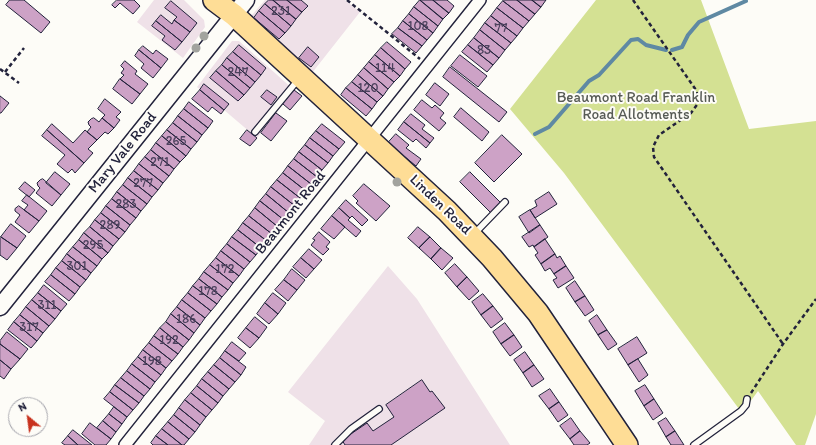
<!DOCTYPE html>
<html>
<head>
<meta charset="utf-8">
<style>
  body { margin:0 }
  #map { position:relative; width:816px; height:445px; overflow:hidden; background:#fdfcf7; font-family:Itim,sans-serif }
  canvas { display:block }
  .north { position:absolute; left:8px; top:397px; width:40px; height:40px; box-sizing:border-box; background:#fdfcf7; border:1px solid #a5a5ac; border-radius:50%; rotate:331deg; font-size:11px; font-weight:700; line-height:16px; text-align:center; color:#22223b }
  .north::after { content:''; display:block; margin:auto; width:14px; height:18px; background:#c8321e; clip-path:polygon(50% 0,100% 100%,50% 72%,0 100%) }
</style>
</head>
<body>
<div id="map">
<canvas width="816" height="445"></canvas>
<div class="north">N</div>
</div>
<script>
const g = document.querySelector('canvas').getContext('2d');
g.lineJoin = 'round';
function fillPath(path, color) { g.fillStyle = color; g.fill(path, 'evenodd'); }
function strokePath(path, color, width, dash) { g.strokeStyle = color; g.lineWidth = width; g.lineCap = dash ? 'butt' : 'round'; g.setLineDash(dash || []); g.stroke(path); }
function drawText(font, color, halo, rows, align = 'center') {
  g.font = font + ' Itim,sans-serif'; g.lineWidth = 4; g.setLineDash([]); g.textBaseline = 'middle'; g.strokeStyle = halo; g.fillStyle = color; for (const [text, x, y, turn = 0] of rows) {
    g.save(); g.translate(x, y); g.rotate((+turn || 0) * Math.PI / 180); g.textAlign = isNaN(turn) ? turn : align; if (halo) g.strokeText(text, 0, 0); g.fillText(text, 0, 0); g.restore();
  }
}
fillPath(new Path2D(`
  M154,0h30l20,20 1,7 -22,31 -46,-36z
  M265,0h80l15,12 -48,61 -61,-57z
  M232,41h7l55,49 -37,48 -60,-51z
  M388,266l29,33 93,146h-201l16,-24 -37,-29z`), '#efe1e8');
fillPath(new Path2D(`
  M596,0h105l48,129 67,-8v293l-11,31h-9l-38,-54 -16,22 -178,-240 -54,-64z`), '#d4e193');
strokePath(new Path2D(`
  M672,50l10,-3 6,-12 11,-13 47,-21
  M535,134l14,-7 40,-46 10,-6 32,-35 7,-1 8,6 20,5`), '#5f89a3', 4);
const building = new Path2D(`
  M10,0h14l26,22 -9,11 -35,-28z
  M117,0h17l6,6 -7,8 -13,-11 -5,5 -3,-3z
  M269,0h4l23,19 -5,7 -26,-22z
  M273,0h14l15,12 -6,7z
  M287,0h14l7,6 -6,6z
  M420,0l23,19 -5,7 -24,-19z
  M420,0h13l16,13 -6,6z
  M433,0h14l7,6 -5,7z
  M504,0h13l18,14 -6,7 -26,-20z
  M517,0h15l9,7 -6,7z
  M532,0h14l-5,7z
  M171,1l26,22 -7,9 -16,-12 3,-3 -12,-9z
  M503,1l26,20 -6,7 -26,-20z
  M265,4l26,22 -6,7 -26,-22z
  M414,7l24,19 -5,7 -24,-19z
  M497,8l26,20 -6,8 -26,-20z
  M259,11l26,22 -6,6 -25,-21z
  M409,14l24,19 -6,7 -24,-19z
  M161,15l11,9 2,-4 16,12 -8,10 -26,-21z
  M491,16l26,20 -6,7 -26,-20z
  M156,21l26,21 -7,8 -13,-10 3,-4 -13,-10z
  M403,21l24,19 -5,6 -24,-18z
  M485,23l26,20 -6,7 -25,-20z
  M398,28l24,18 -6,7 -24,-19z
  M480,30l25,20 -6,8 -25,-20z
  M474,38l25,20 -6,7 -25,-20z
  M387,42l24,20 -6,7 -24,-21z
  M239,45l27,23 -5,7 -28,-23z
  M468,45l25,20 -6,7 -25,-20z
  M143,46l10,8 3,-4 12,9 -7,9 -22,-18z
  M308,47l11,10 -8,10 -12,-9z
  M381,48l24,21 -5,7 -25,-21z
  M139,50l22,18 -8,10 -12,-10 3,-4 -9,-8z
  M233,52l28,23 -6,7 -28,-24z
  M375,55l25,21 -6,6 -25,-20z
  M460,55l27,21 -9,11 -27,-21z
  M227,58l28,24 -5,6 -28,-23z
  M125,61l12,10 -2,3 13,10 -8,10 -20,-15 4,-4 -3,-2 3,-4 -3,-3z
  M369,62l25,20 -6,7 -24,-21z
  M222,65l28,23 -6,7 -28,-24z
  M450,67l57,45 -8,10 -56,-45z
  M364,68l24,21 -5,7 -25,-21z
  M216,71l28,24 -6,6 -28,-23z
  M358,75l25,21 -6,6 -25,-20z
  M120,79l20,15 -8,10 -19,-15z
  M352,82l25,20 -5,7 -26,-21z
  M435,83l14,11 -9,12 -14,-11z
  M204,84l25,20 -5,6 -24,-20z
  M346,88l26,21 -6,7 -25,-21z
  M200,90l24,20 -3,4 -9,-7 -4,5 -16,-13z
  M267,90l10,7 -6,8 -10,-8z
  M294,90l8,6 -12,14 -7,-6z
  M0,96l9,7 -8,10h-1z
  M105,99l16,13 -5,5 4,3 -6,8 -12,-10 3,-3 -7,-6z
  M422,100l10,8 3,-3 9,8 -4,5 6,5 -7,8 -25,-21z
  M189,102l24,19 -5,7 -24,-19z
  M461,108l28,24 -7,9 -28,-24z
  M184,109l24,19 -6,7 -24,-19z
  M276,113l11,8 -16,20 -10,-8z
  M411,114l14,11 -3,4 12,9 -4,5 -26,-21z
  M178,116l24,19 -5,7 -24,-19z
  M94,118l5,4 3,-4 12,10 -6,6 -3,-2 -8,8 -10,-8 4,-5 -2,-2 -1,-3 3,-3z
  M404,122l26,21 -4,5 -10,-9 -3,3 -15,-12z
  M173,123l24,19 -6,7 -24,-19z
  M52,124l21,19 12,-13 12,10 -9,9 5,4 -9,10 -37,-33z
  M322,124l23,18 -6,7 -23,-18z
  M47,130l37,33 -9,10 -3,-4 -4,4 -11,-9 8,-9 -23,-19z
  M167,130l24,19 -5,7 -24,-20z
  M247,130l10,8 -7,8 -10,-7z
  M316,131l23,18 -6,7 -23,-18z
  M396,134l13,11 -3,3 15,11 -5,7 -28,-23z
  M502,135l20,19 -28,28 -19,-19z
  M162,136l24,20 -6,6 -24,-19z
  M310,138l23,18 -5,7 -23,-18z
  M156,143l24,19 -6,7 -23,-19z
  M305,145l23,18 -6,7 -23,-18z
  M151,150l23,19 -5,7 -24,-19z
  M299,152l23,18 -5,7 -23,-18z
  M145,157l24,19 -6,7 -24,-19z
  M294,159l23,18 -6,7 -23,-18z
  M139,164l24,19 -5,7 -24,-19z
  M288,166l23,18 -5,7 -23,-18z
  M134,171l24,19 -6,7 -24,-19z
  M55,172l15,12 -9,11 -15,-12z
  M470,172l31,31 -10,10 -31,-31z
  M283,173l23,18 -6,7 -23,-18z
  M128,178l24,19 -5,7 -24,-19z
  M43,179l18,16 -9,11 -16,-13 4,-5 -2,-2 -1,-3 3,-3z
  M277,180l23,18 -5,8 -24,-19z
  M25,182l10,8 -6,7 -10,-8z
  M364,184l26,22 -14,15 -20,-18 2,-2 -5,-5z
  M123,185l24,19 -6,7 -24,-19z
  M271,187l24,19 -6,7 -23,-19z
  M117,192l24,19 -5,7 -24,-19z
  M549,192l8,12 -22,14 -5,-8 7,-4 -2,-5z
  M266,194l23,19 -5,7 -24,-19z
  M27,195l20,16 -8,10 -15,-11 4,-5 -6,-4z
  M112,199l24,19 -6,7 -24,-19z
  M346,200l22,20 -6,6 -10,-10 -2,2 -11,-10z
  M260,201l24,19 -6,7 -23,-19z
  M19,206l20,15 -10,12 -14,-11 5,-7 -5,-4v-2z
  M106,206l24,19 -5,7 -24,-19z
  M255,208l23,19 -6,7 -23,-18z
  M339,208l11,10 -2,2 13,11 -5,6 -24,-21z
  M530,210l10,15 -11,8 -10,-16z
  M101,213l24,19 -6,7 -24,-19z
  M249,216l23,18 -5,7 -24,-18z
  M332,216l13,11 -11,12 -13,-10z
  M95,220l24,19 -6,7 -23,-19z
  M243,223l24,18 -6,7 -23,-18z
  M11,224l15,12 -9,12 -16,-11z
  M540,225l8,12 -14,10 -1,-2 -4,2 -7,-10z
  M90,227l23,19 -5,7 -24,-20z
  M418,227l12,10 -11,11 -11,-10z
  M238,230l23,18 -5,7 -24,-18z
  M319,232l11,10 -4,5 3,2 -6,6 -12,-10 4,-5 -2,-1z
  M84,233l24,20 -6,6 -23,-19z
  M1,237l16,11 -10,12 -7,-5v-17z
  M232,237l24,18 -6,7 -23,-18z
  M430,237l11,11 -10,11 -12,-11z
  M545,239l10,15 -14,10 -6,-9 3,-2 -4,-6z
  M79,240l23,19 -5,7 -24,-19z
  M227,244l23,18 -6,7 -23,-18z
  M73,247l24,19 -6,7 -24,-19z
  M441,248l12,10 -11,12 -11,-11z
  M309,249l13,11 -8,9 -13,-11z
  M221,251l23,18 -5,7 -23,-18z
  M67,254l24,19 -5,7 -24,-19z
  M555,254l2,4 3,-2 6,10 -12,8 -4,-6 -5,3 -4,-7z
  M216,258l23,18 -6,7 -23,-18z
  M301,258l13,11 -8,9 -13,-11z
  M62,261l24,19 -6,7 -24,-19z
  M455,264l12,13 -10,10 -12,-14z
  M210,265l23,18 -5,7 -24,-18z
  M566,266l8,12 -16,10 -5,-8 4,-2 -3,-4z
  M56,268l24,19 -5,7 -24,-19z
  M292,269l13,11 -8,10 -13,-10z
  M204,272l24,18 -6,7 -23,-18z
  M51,275l24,19 -6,7 -24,-19z
  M467,277l12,14 -10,9 -12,-13z
  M199,279l23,18 -5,7 -24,-18z
  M284,280l13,10 -9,11 -13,-11z
  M575,281l10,15 -10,6 -9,-14z
  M44,285l23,19 -6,7 -23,-18z
  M193,286l24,18 -6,7 -23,-18z
  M38,293l23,18 -6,8 -23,-19z
  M188,293l23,18 -6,7 -23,-18z
  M273,293l13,10 -8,11 -13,-11z
  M483,294l10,12 -12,9 -9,-13z
  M585,296l9,14 -9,6 -10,-14z
  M32,300l23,19 -6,7 -23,-19z
  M182,300l23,18 -5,7 -23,-18z
  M265,303l13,11 -9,10 -12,-10z
  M493,306l10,13 -12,9 -10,-13z
  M26,307l23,19 -6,7 -23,-18z
  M177,307l23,18 -6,8 -23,-19z
  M171,314l23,19 -5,7 -23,-18z
  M20,315l23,18 -6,8 -23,-19z
  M597,315l10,15 -9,5 -9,-14z
  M255,317l12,10 -8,11 -13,-10z
  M14,322l23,19 -6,7 -23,-18z
  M166,322l23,18 -6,7 -23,-19z
  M505,323l9,12 -13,9 -8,-12z
  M160,328l23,19 -5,7 -24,-18z
  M246,328l13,10 -9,10 -12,-10z
  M607,330l10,14 -9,6 -10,-15z
  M7,332l21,17 -8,10 -20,-15v-3z
  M514,335l8,12 -12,9 -9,-12z
  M154,336l24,18 -6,7 -23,-18z
  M637,337l10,16 -19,12 -10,-16z
  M232,342l14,11 -7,8 -14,-10z
  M149,343l23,18 -6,7 -23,-18z
  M0,344l20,15 -9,10 -11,-9z
  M143,350l23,18 -5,7 -23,-18z
  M225,351l21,16 -5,8 -21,-17z
  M525,352l9,13 -11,8 -9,-13z
  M138,357l23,18 -6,7 -23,-18z
  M220,358l21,17 -6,7 -21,-17z
  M638,359l10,16 -9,7 -11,-17z
  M0,360l11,9 -7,10 -4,-3z
  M132,364l23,18 -5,7 -23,-18z
  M214,365l21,17 -6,7 -21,-17z
  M534,365l10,14 -12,8 -9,-14z
  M127,371l23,18 -6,7 -23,-18z
  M208,372l21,17 -6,7 -21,-17z
  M121,378l23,18 -5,7 -24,-18z
  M202,379l21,17 -5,7 -21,-17z
  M422,380l8,12 2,-1 13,17 -54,37h-46l-3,-5 25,-17 6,8 21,-14 -8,-12z
  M115,385l24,18 -6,7 -23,-18z
  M645,385l9,14 -10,7 -9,-15z
  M197,386l21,17 -6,7 -21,-17z
  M550,389l9,13 -10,7 -10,-13z
  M110,392l23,18 -6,7 -23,-18z
  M191,393l21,17 -6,7 -21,-17z
  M654,399l9,14 -10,7 -9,-14z
  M185,400l21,17 -6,8 -21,-17z
  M559,402l9,13 -10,7 -9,-13z
  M114,407l13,10 -5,7 -13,-10z
  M179,408l21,17 -5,7 -21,-17z
  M109,414l13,10 -6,8 -13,-11z
  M174,415l21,17 -6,7 -21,-17z
  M571,418l9,13 -10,8 -10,-13z
  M666,418l9,13 -9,6 -8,-14z
  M103,421l13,11 -5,7 -14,-11z
  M168,422l21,17 -5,6h-2l-20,-16z
  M90,423l21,16 -5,6h-11l-13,-11z
  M162,429l20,16h-14l-12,-9z
  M73,430l19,15h-14l-10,-9z
  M580,431l10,12 -3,2h-13l-4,-6z
  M675,431l9,14h-13l-5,-8z
  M68,436l10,9h-13l-3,-2z
  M156,436l12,9h-15l-2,-2z`);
fillPath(building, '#cda2c6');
strokePath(building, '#22223b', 1);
const lane = new Path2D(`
  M255,132l43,-52
  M474,234l31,-32
  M335,445l16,-16 28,-20
  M694,445l47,-34 5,-6 1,-6`);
const street = new Path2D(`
  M125,445l355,-445`);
const secondary = new Path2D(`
  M0,307l246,-307`);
const highway = new Path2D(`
  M214,0l20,15 213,196 45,47 46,55 89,132`);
strokePath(lane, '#22223b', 8);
strokePath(street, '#22223b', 14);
strokePath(secondary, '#22223b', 19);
strokePath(highway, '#22223b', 24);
strokePath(new Path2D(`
  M347,0l73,59
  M633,0l63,90 3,12 -8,11 -32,22 -6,12 1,10 129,187
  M0,69l19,14
  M5,72l19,-24
  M751,393l32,-49 33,-45`), '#22223b', 2.5, [4, 3]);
strokePath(lane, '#fdfcf7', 5.5);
strokePath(street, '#fdfcf7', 11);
strokePath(secondary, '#fdfcf7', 16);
strokePath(highway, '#fedd96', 21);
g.fillStyle = '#a2a39e';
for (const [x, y] of [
  [204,36],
  [196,48],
  [397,182]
]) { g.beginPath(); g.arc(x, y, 4.5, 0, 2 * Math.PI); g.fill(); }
drawText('13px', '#4d425e', null, [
  ["231",281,12],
  ["108",418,27],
  ["77",501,29],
  ["83",484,51],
  ["114",385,69],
  ["247",238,73],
  ["120",368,89],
  ["265",176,142],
  ["271",160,163],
  ["277",143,184],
  ["283",126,205],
  ["289",110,226],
  ["295",93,246],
  ["301",77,267],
  ["172",225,270],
  ["178",208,292],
  ["311",47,306],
  ["186",186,320],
  ["317",29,328],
  ["192",169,341],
  ["198",152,362]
]);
drawText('15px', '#575b55', '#fdfcf7', [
  ["Beaumont Road Franklin",636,98],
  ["Road Allotments",636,115]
]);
drawText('15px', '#22223b', '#fdfcf7', [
  ["Mary Vale Road",123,153,-51],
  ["Linden Road",440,205,44],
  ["Beaumont Road",291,213,-51]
]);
</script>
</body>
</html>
